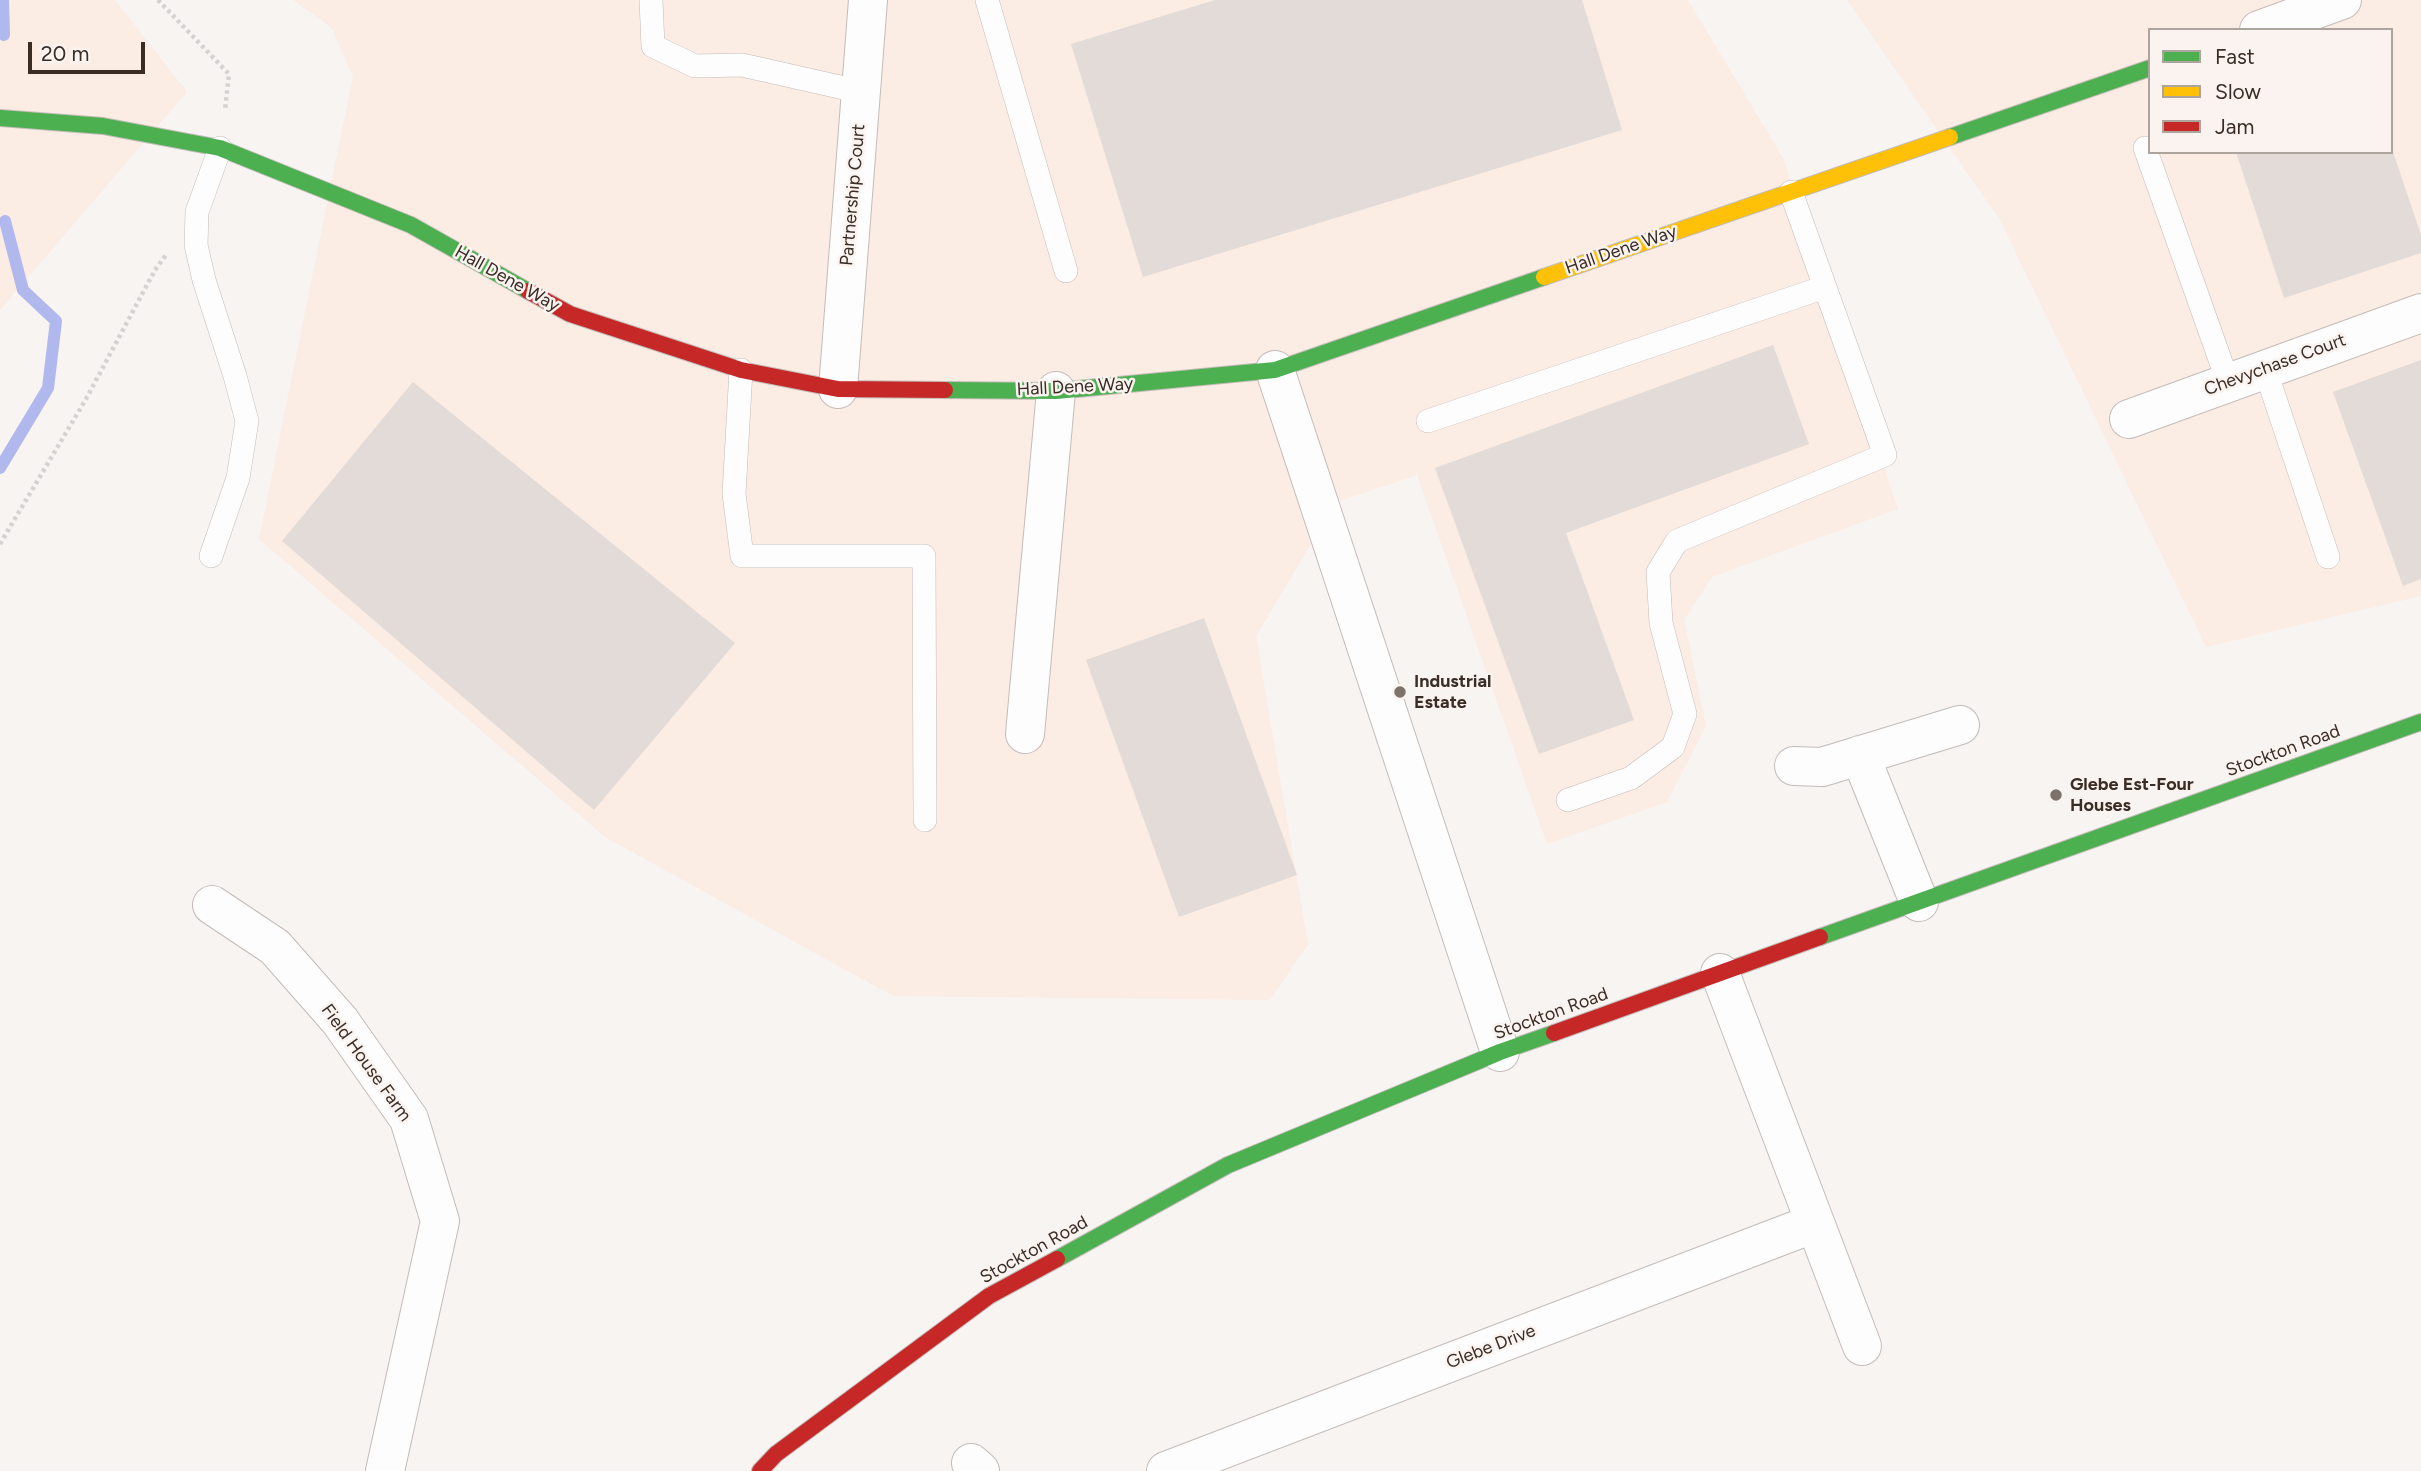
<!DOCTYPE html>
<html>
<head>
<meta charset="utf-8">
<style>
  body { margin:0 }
  #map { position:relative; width:2421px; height:1471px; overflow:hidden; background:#f7f4f2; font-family:Figtree,sans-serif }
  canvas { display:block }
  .legend { position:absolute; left:2148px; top:28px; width:245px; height:126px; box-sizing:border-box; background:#faf3ef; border:2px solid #ada49e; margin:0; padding:9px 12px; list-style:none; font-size:21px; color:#392d25 }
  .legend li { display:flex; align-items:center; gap:14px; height:35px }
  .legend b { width:35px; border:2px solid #ada49e }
  .scale { position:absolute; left:28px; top:42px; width:117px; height:32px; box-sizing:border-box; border:4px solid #392d25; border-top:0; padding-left:9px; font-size:21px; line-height:24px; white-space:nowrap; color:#392d25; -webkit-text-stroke:5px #faf3ef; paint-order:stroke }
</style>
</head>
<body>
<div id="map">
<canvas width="2421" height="1471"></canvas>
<ul class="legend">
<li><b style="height:9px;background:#4caf50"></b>Fast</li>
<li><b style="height:9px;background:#ffc107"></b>Slow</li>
<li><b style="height:9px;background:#c62828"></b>Jam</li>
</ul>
<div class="scale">20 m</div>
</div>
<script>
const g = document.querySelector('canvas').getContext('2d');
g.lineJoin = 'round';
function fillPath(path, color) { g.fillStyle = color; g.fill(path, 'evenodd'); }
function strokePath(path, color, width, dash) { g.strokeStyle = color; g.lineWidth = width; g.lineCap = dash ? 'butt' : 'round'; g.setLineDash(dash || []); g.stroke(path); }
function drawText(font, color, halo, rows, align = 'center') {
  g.font = font + ' Figtree,sans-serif'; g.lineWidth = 5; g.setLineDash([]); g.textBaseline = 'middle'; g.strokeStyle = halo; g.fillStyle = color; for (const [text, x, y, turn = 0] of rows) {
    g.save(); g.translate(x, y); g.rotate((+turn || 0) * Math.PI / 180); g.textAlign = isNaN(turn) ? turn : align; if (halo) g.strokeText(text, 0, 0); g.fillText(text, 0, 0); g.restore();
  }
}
fillPath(new Path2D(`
  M0,0h115l72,92 -187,218z
  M293,0h1395l95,158 115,351 -186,68 -28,43 22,106 -39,76 -120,42 -130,-369 -81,27 -80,134 52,308 -38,56 -377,-4 -288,-159 -346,-298 94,-463 -22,-49z
  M1847,0h574v596l-215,51 -206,-427zM2150,30h241v122h-241z`), '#fbece4');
strokePath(new Path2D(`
  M3,0l1,35
  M0,468l48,-80 8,-67 -33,-31 -18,-69`), '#b0b8ed', 12);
fillPath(new Path2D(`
  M1215,0h367l40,130 -479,147 -72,-233z
  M2236,152h157l28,83v18l-137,45z
  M1773,345l36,99 -243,89 68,187 -95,34 -104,-286z
  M2421,360v219l-18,7 -70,-194z
  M413,382l322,261 -141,167 -312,-269z
  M1204,618l93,257 -118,42 -93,-257z`), '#e3dbd7');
const lane = new Path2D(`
  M651,0l2,46 42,20 47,-1 120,27
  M987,0l79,271
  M2145,148l83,234
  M2265,369l63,188
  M741,370l-7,124 8,62h182l1,264
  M1428,421l397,-134
  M211,556l27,-78 9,-57 -12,-45 -31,-96 -8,-35 1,-33 23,-64
  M1568,800l63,-22 42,-31 12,-33 -24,-91 -3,-51 19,-31 208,-86 -94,-263`);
const street = new Path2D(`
  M2259,30l83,-30
  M1275,370l225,682
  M838,389l30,-389
  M2129,419l292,-106
  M1025,734l31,-343
  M1860,755l59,147
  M1794,766l28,1 138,-42
  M212,905l63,42 65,74 69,98 31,102 -55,250
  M1720,973l142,373
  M971,1463l9,8
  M1166,1471l649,-248`);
const fast = new Path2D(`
  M0,118l103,8 117,22 191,77 117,66
  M1950,137l200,-69
  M945,390l111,1 219,-21 269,-93
  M1820,937l601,-215
  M1057,1259l171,-94 272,-113 54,-19`);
const slow = new Path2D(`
  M1544,277l406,-140`);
const jam = new Path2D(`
  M528,291l42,23 171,56 97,19 107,1
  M1554,1033l266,-96
  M760,1471l16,-17 213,-158 68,-37`);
strokePath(lane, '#c3bcb8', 24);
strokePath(street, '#c3bcb8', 40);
strokePath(fast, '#c3bcb8', 18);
strokePath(slow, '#c3bcb8', 18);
strokePath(jam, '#c3bcb8', 18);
strokePath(new Path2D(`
  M158,0l71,74 -4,36
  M0,544l86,-145 69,-129 11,-15`), '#d6d2d1', 4.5, [3.5, 3.5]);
strokePath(lane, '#fefdfd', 23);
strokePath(street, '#fefdfd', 38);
strokePath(fast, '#4caf50', 16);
strokePath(slow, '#ffc107', 16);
strokePath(jam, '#c62828', 16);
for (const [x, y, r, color] of [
  [1400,692,7,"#7c736d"],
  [2056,795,7,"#7c736d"]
]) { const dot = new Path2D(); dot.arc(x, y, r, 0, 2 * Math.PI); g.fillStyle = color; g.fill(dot); strokePath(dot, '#faf3ef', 2.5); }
drawText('18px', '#392d25', '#faf3ef', [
  ["Partnership Court",853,195,-85],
  ["Hall Dene Way",1621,250,-19],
  ["Hall Dene Way",507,279,29],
  ["Chevychase Court",2275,365,-20],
  ["Hall Dene Way",1075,387,-3],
  ["Stockton Road",2283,751,-20],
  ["Stockton Road",1551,1014,-20],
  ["Field House Farm",366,1063,54],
  ["Stockton Road",1034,1250,-29],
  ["Glebe Drive",1491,1347,-21]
]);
drawText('bold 18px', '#392d25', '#faf3ef', [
  ["Industrial",1414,682],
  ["Estate",1414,703],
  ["Glebe Est-Four",2070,785],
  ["Houses",2070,806]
], 'left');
</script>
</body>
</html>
